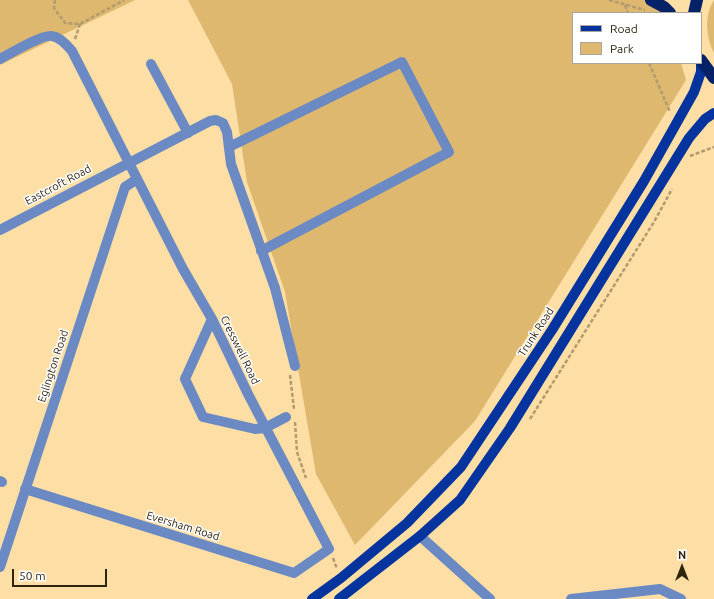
<!DOCTYPE html>
<html>
<head>
<meta charset="utf-8">
<style>
  body { margin:0 }
  #map { position:relative; width:714px; height:599px; overflow:hidden; background:#fddea5; font-family:Ubuntu,sans-serif }
  canvas { display:block }
  .legend { position:absolute; left:572px; top:12px; width:130px; height:52px; box-sizing:border-box; background:#fff; border:1px solid #aca79e; margin:0; padding:5px 7px; list-style:none; font-size:12px; color:#2f240d }
  .legend li { display:flex; align-items:center; gap:8px; height:20px }
  .legend b { width:20px; border:1px solid #aca79e }
  .north { position:absolute; left:662px; top:547px; width:40px; height:40px; -webkit-text-stroke:3px #fff; paint-order:stroke; rotate:0deg; font-size:11px; font-weight:700; line-height:16px; text-align:center; color:#2f240d }
  .north::after { content:''; display:block; margin:auto; width:14px; height:18px; background:#2f240d; clip-path:polygon(50% 0,100% 100%,50% 72%,0 100%) }
  .scale { position:absolute; left:12px; top:569px; width:95px; height:18px; box-sizing:border-box; border:2px solid #2f240d; border-top:0; padding-left:5px; font-size:12px; line-height:14px; white-space:nowrap; color:#2f240d; -webkit-text-stroke:3px #fff; paint-order:stroke }
</style>
</head>
<body>
<div id="map">
<canvas width="714" height="599"></canvas>
<ul class="legend">
<li><b style="height:5px;background:#05349f"></b>Road</li>
<li><b style="height:11px;background:#ddb86e"></b>Park</li>
</ul>
<div class="north">N</div>
<div class="scale">50 m</div>
</div>
<script>
const g = document.querySelector('canvas').getContext('2d');
g.lineJoin = 'round';
function fillPath(path, color) { g.fillStyle = color; g.fill(path, 'evenodd'); }
function strokePath(path, color, width, dash) { g.strokeStyle = color; g.lineWidth = width; g.lineCap = dash ? 'butt' : 'round'; g.setLineDash(dash || []); g.stroke(path); }
function drawText(font, color, halo, rows, align = 'center') {
  g.font = font + ' Ubuntu,sans-serif'; g.lineWidth = 3; g.setLineDash([]); g.textBaseline = 'middle'; g.strokeStyle = halo; g.fillStyle = color; for (const [text, x, y, turn = 0] of rows) {
    g.save(); g.translate(x, y); g.rotate((+turn || 0) * Math.PI / 180); g.textAlign = isNaN(turn) ? turn : align; if (halo) g.strokeText(text, 0, 0); g.fillText(text, 0, 0); g.restore();
  }
}
fillPath(new Path2D(`
  M0,0h135l-135,65z
  M188,0h477l4,13h-96v50h108l5,17 -211,341 -120,124 -39,-71 -31,-182 -38,-110 -15,-98z
  M714,0v53c-8,-16 -10,-38 0,-53z`), '#ddb86e');
strokePath(new Path2D(`
  M55,0l-1,8 11,15 15,1 44,-24
  M609,0l36,10
  M625,5l3,8
  M75,39l5,-15
  M649,63l21,49
  M690,156l24,-9
  M290,375l4,34
  M530,419l124,-197 18,-33
  M295,422l2,30 9,26
  M333,558l4,11`), '#b39b6e', 2.5, [4, 2]);
strokePath(new Path2D(`
  M0,59c10,-5 42,-25 52,-23 8,1 15,9 20,15l111,218 29,50 36,75 81,155 -35,24 -269,-84
  M151,64l37,69
  M229,147l173,-85 47,90 -188,99
  M0,230l210,-109 6,-1 7,3 4,9 4,32 44,124 20,78
  M212,319l-27,60 18,38 52,12 10,-1 21,-11
  M0,481l2,1
  M420,536l70,63
  M0,567l125,-380 12,-8
  M571,599l89,-10 21,10`), '#6b89c3', 10);
strokePath(new Path2D(`
  M312,599l29,-21 66,-55 54,-56 91,-137 92,-149 50,-89 7,-20v-9
  M339,599l81,-63 40,-36 50,-72 179,-290 16,-19 9,-6`), '#05349f', 10);
strokePath(new Path2D(`
  M651,0l13,7 6,6
  M694,13l3,-13
  M701,60l13,18`), '#052268', 12);
drawText('11px', '#2f240d', '#fff', [
  ["Eastcroft Road",58,185,-28],
  ["Trunk Road",536,332,-57],
  ["Cresswell Road",240,350,64],
  ["Eglington Road",53,366,-72],
  ["Eversham Road",183,526,17]
]);
</script>
</body>
</html>
